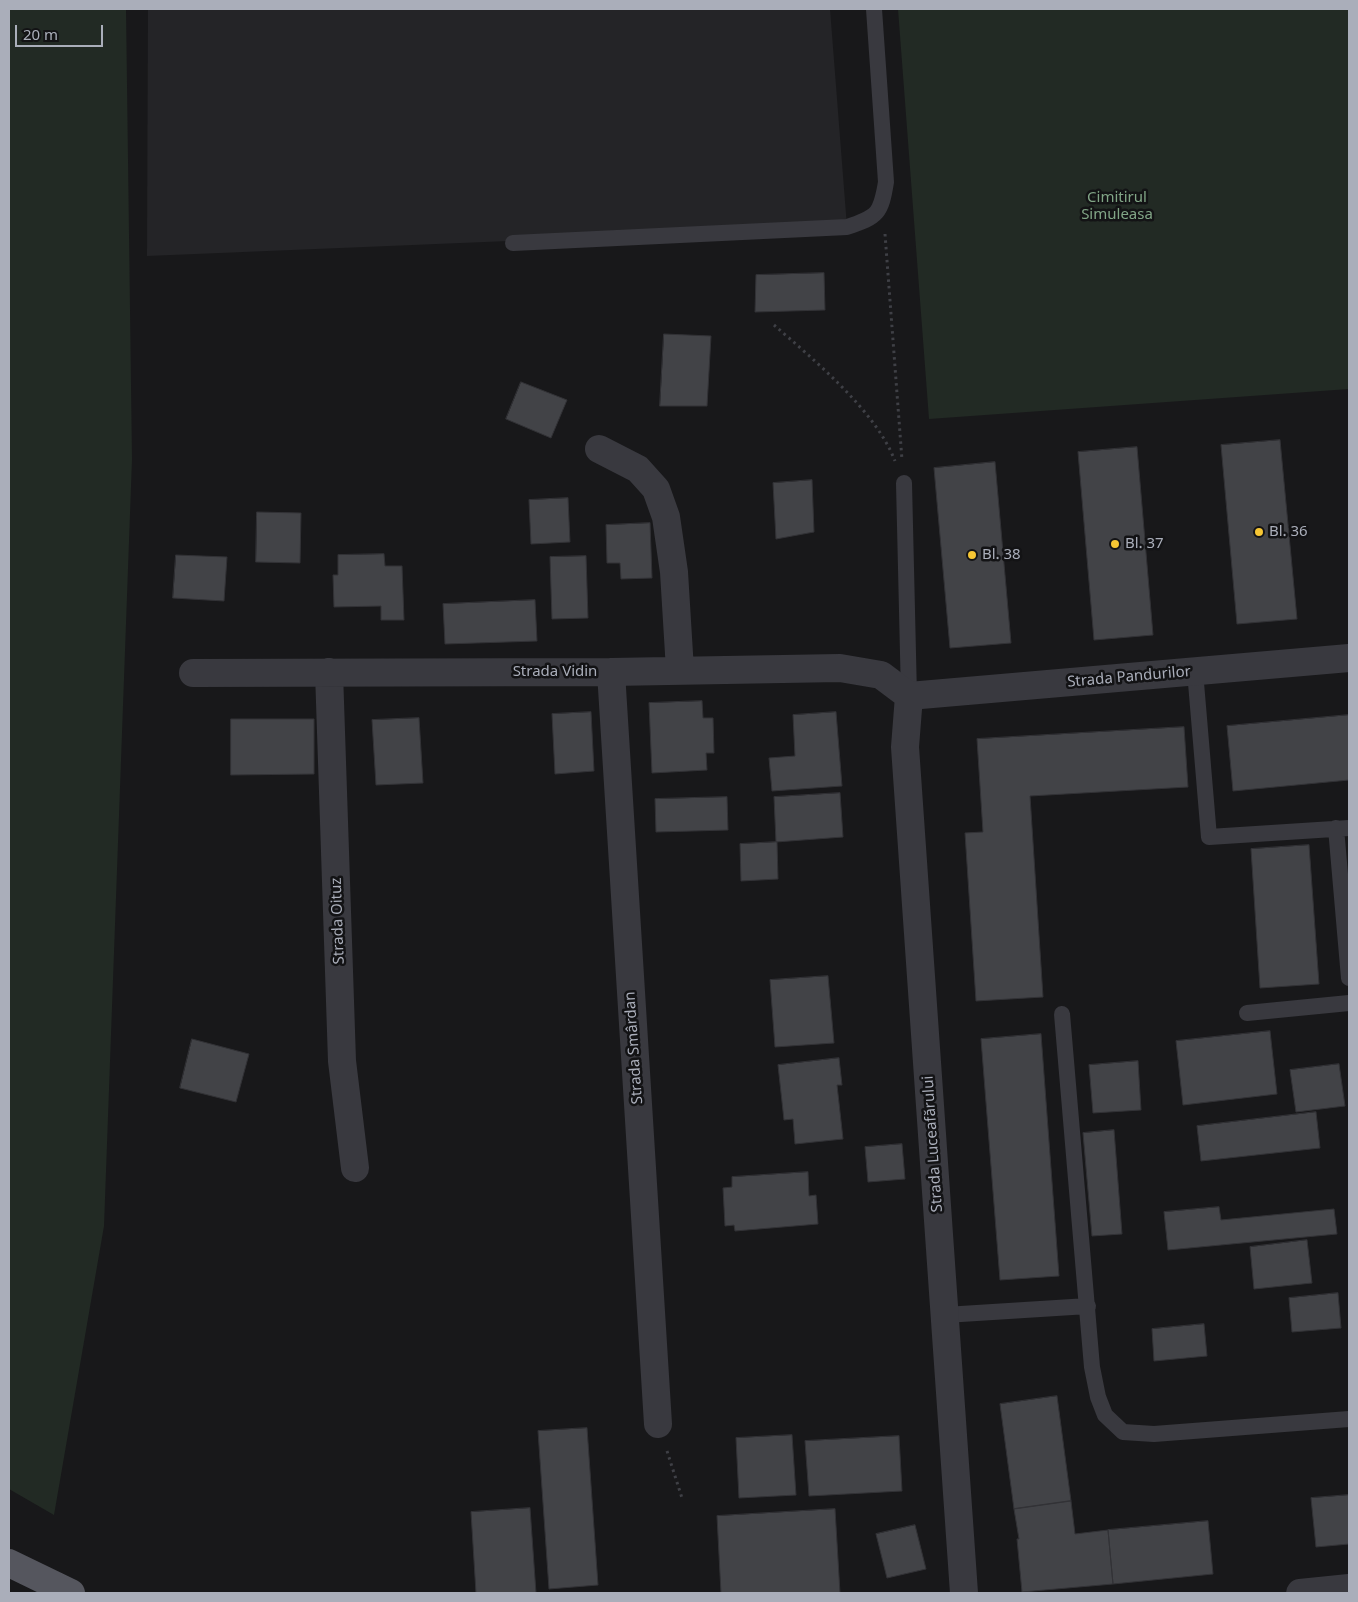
<!DOCTYPE html>
<html>
<head>
<meta charset="utf-8">
<style>
  body { margin:0 }
  #map { position:relative; width:1358px; height:1602px; overflow:hidden; background:#18181a; font-family:"Noto Sans",sans-serif }
  canvas { display:block }
  .frame { position:absolute; inset:0; border:10px solid #aaaeba; pointer-events:none }
  .scale { position:absolute; left:15px; top:25px; width:88px; height:22px; box-sizing:border-box; border:2px solid #aaaeba; border-top:0; padding-left:6px; font-size:15px; line-height:18px; white-space:nowrap; color:#aaaeba; -webkit-text-stroke:4px #131315; paint-order:stroke }
</style>
</head>
<body>
<div id="map">
<canvas width="1358" height="1602"></canvas>
<div class="frame"></div>
<div class="scale">20 m</div>
</div>
<script>
const g = document.querySelector('canvas').getContext('2d');
g.lineJoin = 'round';
function fillPath(path, color) { g.fillStyle = color; g.fill(path, 'evenodd'); }
function strokePath(path, color, width, dash) { g.strokeStyle = color; g.lineWidth = width; g.lineCap = dash ? 'butt' : 'round'; g.setLineDash(dash || []); g.stroke(path); }
function drawText(font, color, halo, rows, align = 'center') {
  g.font = font + ' "Noto Sans",sans-serif'; g.lineWidth = 5; g.setLineDash([]); g.textBaseline = 'middle'; g.strokeStyle = halo; g.fillStyle = color; for (const [text, x, y, turn = 0] of rows) {
    g.save(); g.translate(x, y); g.rotate((+turn || 0) * Math.PI / 180); g.textAlign = isNaN(turn) ? turn : align; if (halo) g.strokeText(text, 0, 0); g.fillText(text, 0, 0); g.restore();
  }
}
fillPath(new Path2D(`
  M148,9h682l17,218 -700,29z`), '#242427');
fillPath(new Path2D(`
  M9,9h117l6,450 -28,767 -50,289 -45,-26z
  M898,9h451v380l-420,30z`), '#222a24');
const building = new Path2D(`
  M824,273l1,37 -70,2 1,-37z
  M664,334l47,2 -4,70h-47z
  M521,382l46,18 -16,38 -45,-19z
  M1280,440l17,179 -60,5 -16,-179z
  M1137,447l16,188 -59,5 -16,-188z
  M995,462l16,181 -61,5 -16,-180z
  M812,480l2,52 -38,7 -3,-56z
  M568,498l2,44 -39,2 -2,-44z
  M257,512l44,1 -1,50 -44,-1z
  M650,523l2,55 -31,1 -1,-16h-13l-1,-38z
  M384,554l1,12h17l2,54h-23v-14l-47,1 -1,-32h5v-20z
  M176,555l51,2 -3,44 -51,-3z
  M586,556l2,62 -36,1 -2,-62z
  M535,600l2,41 -92,3 -2,-40z
  M702,701l1,17h10l1,35h-8l1,17 -55,3 -3,-70z
  M591,712l3,59 -39,3 -3,-60z
  M836,712l6,74 -70,5 -3,-33 26,-2 -2,-41z
  M1349,715v65l-116,11 -6,-65z
  M419,718l4,65 -47,2 -4,-65z
  M231,719h83v55l-83,1z
  M1184,727l4,60 -158,9 13,201 -67,4 -11,-168 18,-1 -6,-93z
  M840,793l3,44 -67,5 -2,-45z
  M727,797l1,33 -72,2 -1,-33z
  M777,842l1,37 -37,2 -1,-37z
  M1309,845l10,139 -59,4 -9,-139z
  M828,976l6,67 -59,4 -5,-67z
  M1270,1031l7,63 -94,11 -7,-64z
  M1041,1034l18,242 -59,4 -19,-241z
  M192,1039l57,15 -13,48 -56,-14z
  M839,1058l3,27h-5l6,54 -48,5 -2,-25 -9,1 -6,-55z
  M1138,1061l3,49 -48,3 -4,-48z
  M1339,1064l6,42 -49,6 -6,-42z
  M1316,1112l4,36 -119,13 -4,-35z
  M1114,1130l8,104 -30,2 -9,-103z
  M902,1144l3,35 -37,3 -3,-35z
  M808,1172l1,24 7,-1 2,29 -83,7 -1,-6 -9,1 -2,-38 9,-1v-10z
  M1219,1207l2,13 113,-11 3,25 -169,16 -4,-38z
  M1307,1240l5,43 -58,6 -4,-42z
  M1338,1293l3,35 -49,4 -3,-34z
  M1204,1324l3,32 -53,5 -2,-32z
  M1057,1396l14,105 -57,8 -14,-105z
  M587,1428l11,157 -49,4 -11,-158z
  M792,1435l4,60 -57,3 -3,-60z
  M899,1436l3,55 -93,5 -4,-55z
  M1349,1495v49l-33,3 -5,-49z
  M1071,1501l4,33 33,-4 5,54 -91,8 -5,-53h2l-5,-30z
  M530,1508l6,85h-60l-5,-81z
  M835,1509l5,84h-119l-4,-77z
  M1208,1521l5,53 -100,10 -5,-54z
  M915,1525l11,44 -39,9 -11,-44z`);
fillPath(building, '#424347');
strokePath(building, '#323236', 1);
strokePath(new Path2D(`
  M885,234l17,226
  M774,325c40,35 102,86 121,136
  M667,1451l15,47`), '#3f4046', 3, [2.5, 4]);
strokePath(new Path2D(`
  M513,243l334,-16c31,-10 34,-14 39,-45l-12,-173
  M904,483l5,213
  M1195,671l14,166 140,-9
  M1336,828l13,150
  M1247,1013l102,-10
  M1062,1014l30,353 6,30 7,18 18,17 31,2 195,-15
  M945,1315l143,-9`), '#39393f', 16);
strokePath(new Path2D(`
  M599,449l39,20 18,20 10,28 8,55 6,98
  M329,672l13,389 13,107
  M611,672l47,752
  M193,673l418,-1 229,-4 41,7 28,21
  M909,696l-4,51 59,846
  M909,696l440,-38
  M1300,1593l49,-5`), '#39393f', 28);
strokePath(new Path2D(`
  M9,1563l62,30`), '#55565e', 28);
for (const [x, y, r, color] of [
  [1259,532,5,"#f6c634"],
  [1115,544,5,"#f6c634"],
  [972,555,5,"#f6c634"]
]) { const dot = new Path2D(); dot.arc(x, y, r, 0, 2 * Math.PI); g.fillStyle = color; g.fill(dot); strokePath(dot, '#131315', 2); }
drawText('15px', '#81a586', '#131315', [
  ["Cimitirul",1117,198],
  ["Simuleasa",1117,215]
]);
drawText('15px', '#aaaeba', '#131315', [
  ["Bl. 36",1269,532],
  ["Bl. 37",1125,544],
  ["Bl. 38",982,555]
], 'left');
drawText('15px', '#aaaeba', '#131315', [
  ["Strada Vidin",555,672],
  ["Strada Pandurilor",1129,677,-5],
  ["Strada Oituz",338,921,-92],
  ["Strada Smârdan",634,1048,-94],
  ["Strada Luceafărului",933,1144,-94]
]);
</script>
</body>
</html>
